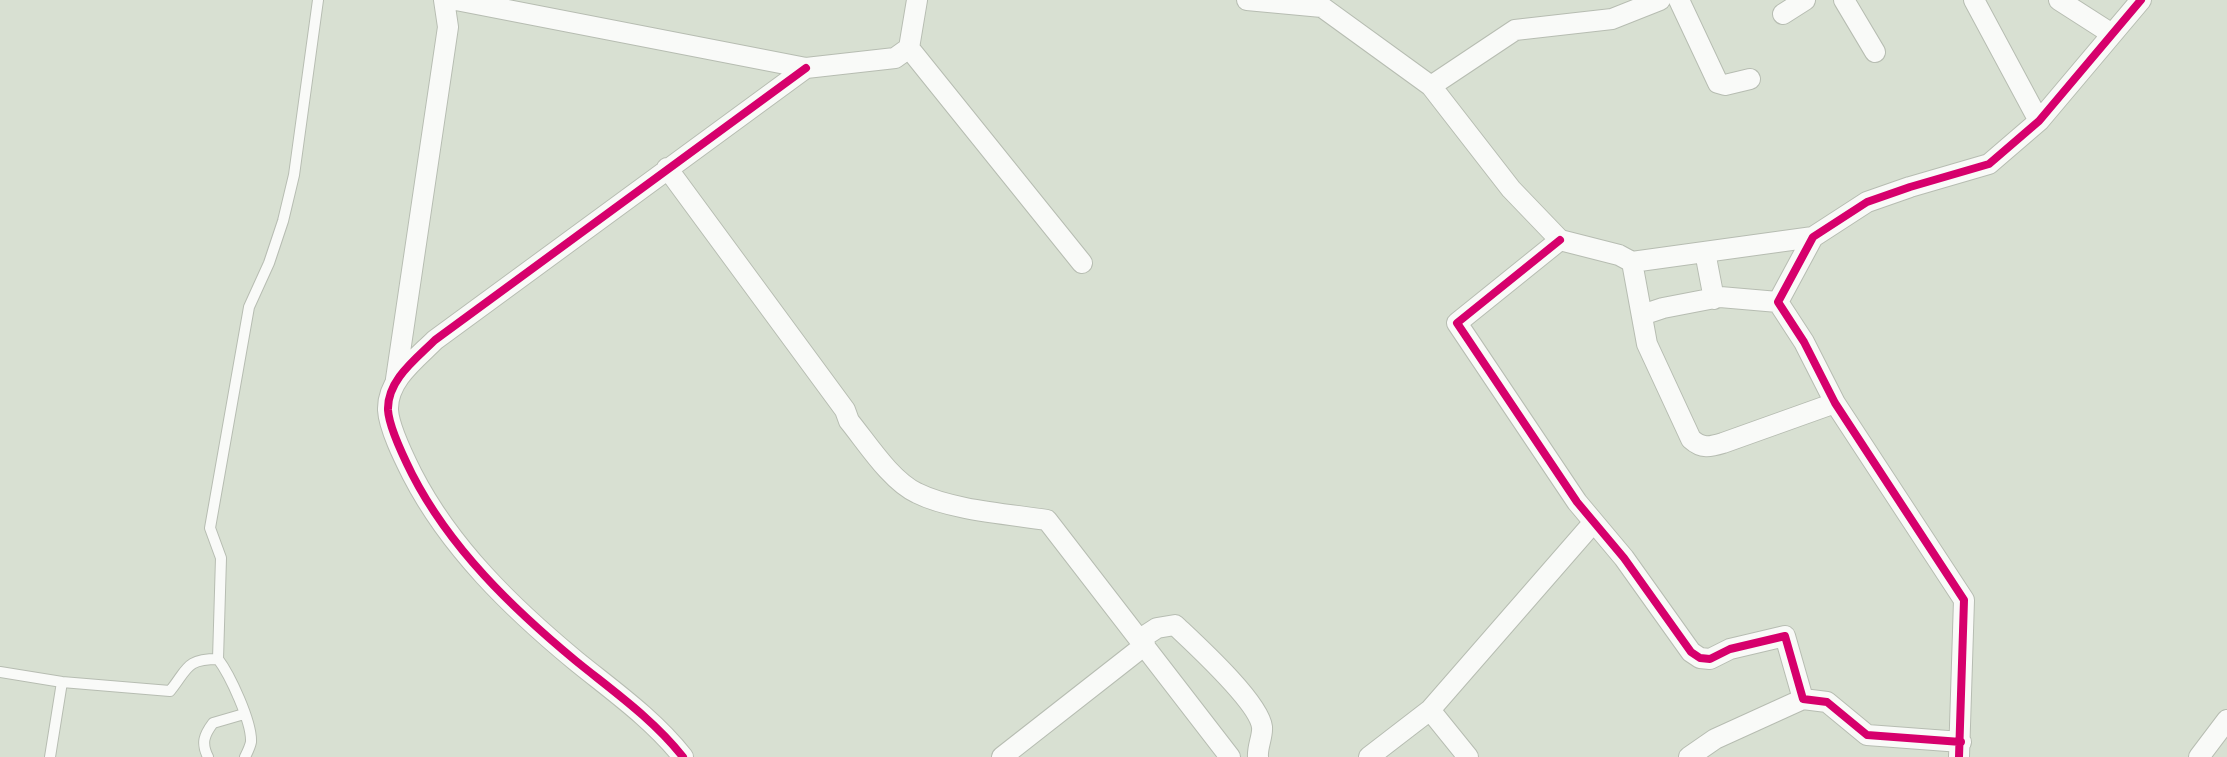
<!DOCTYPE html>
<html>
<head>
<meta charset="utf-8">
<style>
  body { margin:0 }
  canvas { display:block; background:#d8e0d2 }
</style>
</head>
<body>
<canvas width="2227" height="757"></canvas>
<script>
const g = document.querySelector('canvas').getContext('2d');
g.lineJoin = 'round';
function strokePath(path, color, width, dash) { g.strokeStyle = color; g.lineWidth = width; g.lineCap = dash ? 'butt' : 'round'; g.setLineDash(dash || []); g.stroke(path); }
const lane = new Path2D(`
  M218,659l3,-101 -11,-30 39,-221 20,-44 14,-42 11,-46 24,-175
  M0,672l62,10 108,9c18,-22 15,-32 48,-32 12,16 34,63 33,83 -1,5 -4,11 -6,15
  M50,757l12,-75
  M208,757c-7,-14 -4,-22 5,-34l31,-9`);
const street = new Path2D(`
  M456,0l350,68 89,-10 14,-10 8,-48
  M1247,0l75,7 109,79 80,103 49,51 59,15 13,7 181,-25
  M1679,0l39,83 7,2 25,-6
  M1844,0l31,52
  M1974,0l65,121
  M2059,0l53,34
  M1783,14l22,-14
  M909,48l173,215
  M1431,86l84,-56 97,-11 48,-19
  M667,168l178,242 4,11c18,22 42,60 68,72 34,17 91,21 130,27l183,237
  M1560,240l-103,83 120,179 47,56 67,94 9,6 10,1 20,-10 55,-13 18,63 24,3 40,33 94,7
  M1705,252l9,47
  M1632,262l15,82 44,95c11,10 19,8 32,4l112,-40
  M1642,315l21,-7 57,-11 58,5
  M396,379l52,-352 -4,-27
  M1140,639l17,-11 18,-3c20,19 84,77 87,102 1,9 -5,20 -4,30
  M1430,710l38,47
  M683,757c-30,-38 -70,-66 -107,-96 -64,-53 -126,-113 -164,-187 -8,-16 -23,-46 -24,-64 -1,-30 28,-51 47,-70l371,-272
  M1002,757l143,-112
  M1369,757l61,-47 163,-187
  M1689,757l26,-18 88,-40
  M1959,757l5,-157 -129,-197 -31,-61 -26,-40 35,-65 54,-35 43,-15 79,-23 50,-43 102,-121
  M2199,757l28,-37`);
strokePath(lane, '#b7bdb2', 12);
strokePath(street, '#b7bdb2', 22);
strokePath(lane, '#f9faf8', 10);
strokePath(street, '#f9faf8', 20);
strokePath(new Path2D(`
  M1560,240l-103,83 120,179 47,56 67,94 9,6 10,1 20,-10 55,-13 18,63 24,3 40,33 94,7
  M683,757c-30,-38 -70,-66 -107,-96 -64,-53 -126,-113 -164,-187 -8,-16 -23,-46 -24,-64 -1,-30 28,-51 47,-70l371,-272
  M1959,757l5,-157 -129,-197 -31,-61 -26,-40 35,-65 54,-35 43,-15 79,-23 50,-43 102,-121`), '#d6006c', 8);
</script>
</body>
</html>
